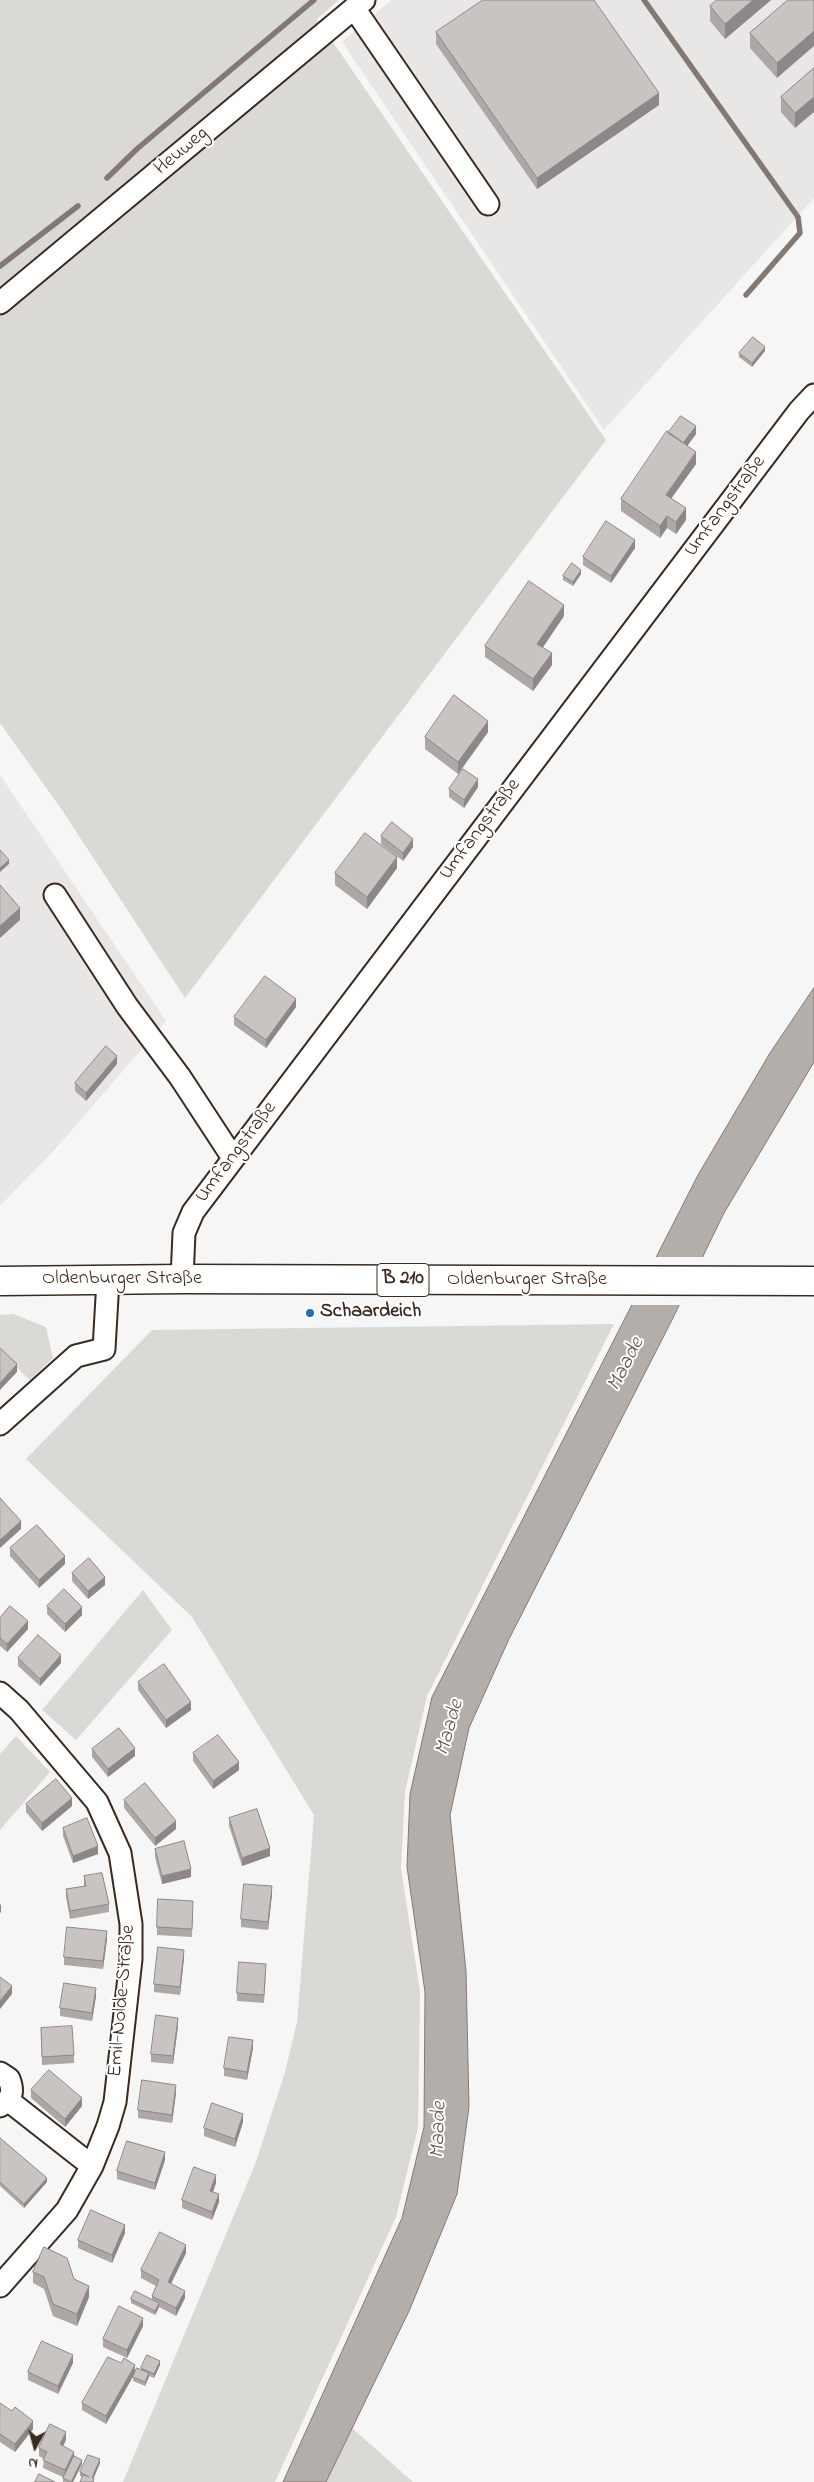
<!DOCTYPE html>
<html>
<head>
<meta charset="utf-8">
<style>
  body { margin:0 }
  #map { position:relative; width:814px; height:2482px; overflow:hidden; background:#f7f6f6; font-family:"Indie Flower",sans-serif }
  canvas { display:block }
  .north { position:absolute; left:10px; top:2422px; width:50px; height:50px; -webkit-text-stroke:4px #fff; paint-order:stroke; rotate:187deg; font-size:14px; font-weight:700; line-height:20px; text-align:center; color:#3b2a1e }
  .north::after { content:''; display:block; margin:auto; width:18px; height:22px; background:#3b2a1e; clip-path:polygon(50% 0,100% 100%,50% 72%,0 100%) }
</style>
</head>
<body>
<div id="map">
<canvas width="814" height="2482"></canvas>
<div class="north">N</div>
</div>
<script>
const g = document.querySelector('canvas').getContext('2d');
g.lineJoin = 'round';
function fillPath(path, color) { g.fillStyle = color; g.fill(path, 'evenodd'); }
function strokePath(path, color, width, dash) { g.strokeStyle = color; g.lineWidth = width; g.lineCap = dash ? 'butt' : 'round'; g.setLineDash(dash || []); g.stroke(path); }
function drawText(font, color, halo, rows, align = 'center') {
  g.font = font + ' "Indie Flower",sans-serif'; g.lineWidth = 4; g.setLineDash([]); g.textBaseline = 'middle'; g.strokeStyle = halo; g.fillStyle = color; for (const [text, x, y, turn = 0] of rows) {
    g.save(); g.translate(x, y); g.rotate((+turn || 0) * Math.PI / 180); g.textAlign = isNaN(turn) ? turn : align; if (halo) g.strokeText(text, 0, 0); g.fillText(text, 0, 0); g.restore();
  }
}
fillPath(new Path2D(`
  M391,0h423v198l-210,232 -262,-388z
  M0,775l166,246 -107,124 -59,61z`), '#e9e7e6');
fillPath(new Path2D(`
  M0,0h339l-22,19 289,421 -421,558 -123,-188 -62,-87z
  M13,1314l33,13 7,31 -23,22 -30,-28v-37z
  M614,1324l-187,372 -22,96 -4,76 19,124 -2,136 -22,89 -121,265h-152l133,-320 29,-90 12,-50 17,-207 -122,-198 -166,-158 126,-129z
  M143,1590l29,40 -96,110 -34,-30z
  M16,1736l34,36 -50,58v-76z
  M352,2428l61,54h-87z`), '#dbd9d6');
const water = new Path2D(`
  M814,988v74l-90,151 -51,105 -164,321 -40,89 -19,87 16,156 3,136 -12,87 -47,115 -84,173h-43l119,-264 22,-91 1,-135 -18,-125 3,-73 22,-97 266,-522 72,-122z`);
fillPath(water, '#b4aeaa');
strokePath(water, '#847972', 1);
fillPath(new Path2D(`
  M654,1257h52l-24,48h-53z`), '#f7f6f6');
strokePath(new Path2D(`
  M644,0l154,217 2,16 -54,62
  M107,178l31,-30 176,-148
  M0,266l78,-60`), '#847972', 5.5);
const minor = new Path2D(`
  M354,8l134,196
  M0,303l364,-303
  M55,895l72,111 53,71 53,81
  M182,1279l2,-46 9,-21 606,-801 15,-16
  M0,1424l76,-68 28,-7 4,-69
  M0,1693l19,17 78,92 23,51 11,71v35l-16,143 -7,24 -16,40 -25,44 -67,76
  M0,2073l9,6c5,13 3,20 -9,27
  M9,2101l83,65`);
const major = new Path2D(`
  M0,1281l182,-2 632,2`);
strokePath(minor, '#3b2a1e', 25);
strokePath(major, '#3b2a1e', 31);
strokePath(minor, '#fff', 21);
strokePath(major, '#fff', 28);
fillPath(new Path2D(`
  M771,0l-46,39 -15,-18v-15z
  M788,0l-11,78 -27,-30v-15z
  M436,32l223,73 -122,84 -101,-145z
  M814,68l-19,60 -14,-16v-15z
  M765,351l-13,16 -13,-10v-4z
  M668,433l28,1 -9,12 9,18 -25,34 15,22 -10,14 -9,-6 -7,10 -39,-27v-12z
  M635,548l-24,35 -28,-18v-8z
  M581,574l-8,12 -10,-6v-4z
  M564,616l-21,31 9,18 -19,26 -48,-34v-11z
  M488,732l-30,42 -33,-25v-12z
  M478,787l-14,21 -15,-11v-8z
  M381,836l32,11 -10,14 -22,-17z
  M397,868l-30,41 -32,-24v-12z
  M296,1007l-30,41 -32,-23v-8z
  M117,1064l-31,37 -11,-10v-8z
  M10,1548l55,16 -26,24 -29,-32z
  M72,1573l33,12 -17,14 -16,-18z
  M47,1606l35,9 -17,17 -18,-18z
  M0,1618l28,11 -21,23 -7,-6z
  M18,1658l43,5 -21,23 -22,-20z
  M138,1682l53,28 -25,18 -28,-38z
  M92,1749l43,7 -27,21 -16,-20z
  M193,1753l46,17 -26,19 -20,-28z
  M124,1800l52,29 -21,17 -31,-38z
  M26,1804l46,2 -30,25 -16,-19z
  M229,1818l41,38 -28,10 -13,-40z
  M63,1828l35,26 -25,9 -10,-27z
  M155,1849l36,28 -29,7 -7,-27z
  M84,1876l25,28v8l-39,7 -4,-22v-8l18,-3z
  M272,1894l-4,36 -27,-3v-8z
  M193,1909l-1,28 -35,-2v-8z
  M107,1939l-4,30 -39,-4v-8z
  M184,1958l-4,37 -26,-3v-8z
  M266,1972l-2,31 -27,-2v-8z
  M96,1996l-4,25 -32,-5v-8z
  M178,2026l-5,38 -22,-2v-8z
  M41,2028l33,27v8l-32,2z
  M253,2048l-6,32 -23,-4v-8z
  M31,2090l51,16 -17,21 -34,-29z
  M176,2093l-4,30 -34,-5v-8z
  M243,2122l-8,25 -31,-11v-8z
  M0,2138l47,44 -23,26 -24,-22z
  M165,2160l-10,30 -38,-11v-8z
  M216,2183l-3,9 6,10 -7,18 -30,-12v-8z
  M125,2233l-13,30 -34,-15v-8z
  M186,2253l-15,30 14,15 -9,18 -17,-9 -4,8 -24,-12v-4h21v-3l4,-10 -15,-8v-8z
  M33,2272l41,7 15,18 -12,29 -24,-10 -9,-27 -11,-6z
  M143,2326l-16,32 -24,-11v-8z
  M73,2363l-15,31 -30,-14v-8z
  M160,2365l-6,13 -5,-2 -4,10 -12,-5v-4l8,-8v-1z
  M135,2373l-29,51 -24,-14v-7z
  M0,2403l33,26 -18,23 -15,-10z
  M66,2440l-3,6 19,18 -9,18h-10v-5l-20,-9 1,-9 -5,-3v-8z
  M100,2463l-7,16 1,3 -14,-6v-4z`), '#ada8a6');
fillPath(new Path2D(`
  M753,0h18l-46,39v-15z
  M814,31v15l-37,32v-15z
  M659,93v12l-122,84v-11z
  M814,97v15l-19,16v-15z
  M765,347v4l-13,16v-4z
  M696,426v8l-14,19v-8z
  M696,452v12l-30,42v-11z
  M686,508v12l-10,14v-12z
  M667,516v12l-7,10v-12z
  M635,540v8l-24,35v-7z
  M581,570v4l-8,12v-4z
  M564,605v11l-27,40v-12z
  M552,653v12l-19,26v-12z
  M488,721v11l-30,42v-12z
  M478,779v8l-14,21v-8z
  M413,839v8l-10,14v-8z
  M397,857v11l-30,41v-12z
  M9,860v4l-9,8v-4z
  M20,908v12l-20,18v-12z
  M296,999v8l-30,41v-8z
  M117,1056v8l-31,37v-8z
  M17,1364v8l-17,18v-7z
  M21,1521v8l-21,19v-8z
  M65,1556v8l-26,24v-8z
  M105,1577v8l-17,14v-8z
  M82,1607v8l-17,17v-8z
  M28,1621v8l-21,23v-8z
  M61,1655v8l-21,23v-7z
  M191,1702v8l-25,18v-8z
  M135,1748v8l-27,21v-8z
  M239,1762v8l-26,19v-8z
  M72,1798v8l-30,25v-8z
  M176,1821v8l-21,17v-8z
  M98,1846v8l-25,9v-7z
  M270,1848v8l-28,10v-8z
  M191,1869v8l-29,7v-8z
  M272,1886v8l-4,36v-8z
  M1,1904v8l-1,1v-8z
  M107,1931v8l-4,30v-8z
  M184,1950v8l-4,37v-8z
  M12,1986v8l-12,15v-8z
  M96,1988v8l-4,25v-8z
  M178,2018v8l-5,38v-8z
  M253,2040v8l-6,32v-8z
  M176,2085v8l-4,30v-8z
  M82,2098v8l-17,21v-8z
  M243,2114v8l-8,25v-8z
  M165,2152v8l-10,30v-7z
  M216,2175v8l-6,16v-8z
  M47,2178v4l-23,26v-4z
  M219,2194v8l-7,18v-8z
  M125,2225v8l-13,30v-8z
  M186,2245v8l-18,37v-8z
  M89,2286v11l-12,29v-12z
  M185,2291v7l-9,18v-8z
  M159,2303v4l-4,8v-4z
  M143,2318v8l-16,32v-8z
  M73,2355v8l-15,31v-8z
  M160,2361v4l-6,13v-4z
  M135,2365v8l-29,51v-8z
  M149,2373v4l-4,9v-4z
  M33,2421v8l-18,23v-8z
  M66,2432v8l-6,12v-8z
  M74,2452v8l-9,18v-8z
  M100,2459v4l-8,19v-4z
  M82,2460v4l-9,18h-2z`), '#8d8887');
const building = new Path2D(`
  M483,0h111l65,93 -122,85 -101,-146z
  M717,0h36l-28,24 -15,-18z
  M788,0h26v31l-37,32 -27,-30z
  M814,68v29l-19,16 -14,-16z
  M753,337l12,10 -13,16 -13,-10z
  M681,416l15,10 -13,17 -15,-10z
  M667,431l29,21 -30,43 20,13 -10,14 -9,-6 -7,10 -39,-27z
  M606,521l29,19 -24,36 -28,-19z
  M572,563l9,7 -8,12 -10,-6z
  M529,581l35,24 -27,39 15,9 -19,26 -48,-33z
  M454,695l34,26 -30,41 -33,-25z
  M463,769l15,10 -14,21 -15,-11z
  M392,822l21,17 -10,14 -22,-17z
  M365,833l32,24 -30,40 -32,-24z
  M0,850l9,10 -9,8z
  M0,885l20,23 -20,18z
  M265,976l31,23 -30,41 -32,-23z
  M106,1046l11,10 -31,37 -11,-10z
  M0,1348l17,16 -17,19z
  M0,1498l21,23 -21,19z
  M37,1525l28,31 -26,24 -29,-32z
  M89,1558l16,19 -17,14 -16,-18z
  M64,1589l18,18 -17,17 -18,-18z
  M10,1606l18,15 -21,23 -7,-6v-20z
  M38,1635l23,20 -21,24 -22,-21z
  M164,1664l27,38 -25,18 -28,-38z
  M119,1728l16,20 -27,21 -16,-20z
  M218,1735l21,27 -26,19 -20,-28z
  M56,1779l16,19 -30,25 -16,-19z
  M145,1783l31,38 -21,17 -31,-38z
  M257,1809l13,39 -28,10 -13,-40z
  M87,1818l11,28 -25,10 -10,-28z
  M184,1841l7,28 -29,7 -7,-27z
  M102,1873l7,31 -39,7 -4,-22 20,-3 -2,-10z
  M244,1884l28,2 -4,36 -27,-3z
  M158,1899l35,2 -1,28 -35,-2z
  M67,1927l40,4 -4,30 -39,-4z
  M158,1947l26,3 -4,37 -26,-3z
  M239,1962l27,2 -2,31 -27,-2z
  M0,1977l12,9 -12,15z
  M64,1983l32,5 -4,25 -32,-5z
  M156,2015l22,3 -5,38 -22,-2z
  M72,2026l2,29 -32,2 -1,-29z
  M229,2037l24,3 -6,32 -23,-4z
  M49,2070l33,28 -17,21 -34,-29z
  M142,2080l34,5 -4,30 -34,-5z
  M212,2103l31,11 -8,25 -31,-11z
  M0,2138l47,40 -23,26 -24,-22z
  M127,2141l38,11 -10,31 -38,-12z
  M194,2167l22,8 -6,16 9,3 -7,18 -30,-12z
  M91,2210l34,15 -13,30 -34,-15z
  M160,2232l26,13 -18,37 17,9 -9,17 -24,-12 7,-16 -18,-10z
  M44,2247l23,11 7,21 15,7 -12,28 -24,-10 -9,-27 -11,-5z
  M135,2291l24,12 -4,8 -24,-12z
  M119,2306l24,12 -16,32 -24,-11z
  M42,2341l31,14 -15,31 -30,-14z
  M147,2355l13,6 -6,13 -13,-6z
  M108,2357l13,6 3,-5 11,7 -29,51 -24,-13z
  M137,2368l12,5 -4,9 -12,-5z
  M0,2403l12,8 3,-4 18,14 -18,23 -15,-10z
  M50,2424l16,8 -6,12 14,8 -9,18 -22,-10 4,-8 -8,-4z
  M88,2455l12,4 -8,19 2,1 -1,3h-13l3,-7 6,2 -9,-5z
  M74,2456l8,4 -11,22 -8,-4z
  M39,2474l16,8h-20z`);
fillPath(building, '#c9c3c1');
strokePath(building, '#8d8887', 1);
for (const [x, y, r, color] of [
  [310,1313,5,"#1f6fb2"]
]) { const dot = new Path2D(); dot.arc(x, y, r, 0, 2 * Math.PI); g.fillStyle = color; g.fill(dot); strokePath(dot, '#fff', 2); }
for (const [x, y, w] of [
  [403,1280,52]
]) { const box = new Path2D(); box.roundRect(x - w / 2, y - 16.5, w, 33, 4); g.fillStyle = '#fff'; g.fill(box); strokePath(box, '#3b2a1e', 1); }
drawText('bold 19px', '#3b2a1e', null, [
  ["B 210",403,1280]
]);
drawText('20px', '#3b2a1e', '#fff', [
  ["Heuweg",182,152,-40],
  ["Umfangstraße",726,507,-53],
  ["Umfangstraße",481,830,-53],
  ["Umfangstraße",237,1153,-53],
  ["Oldenburger Straße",122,1280],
  ["Oldenburger Straße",527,1281],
  ["Emil-Nolde-Straße",123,2001,-85]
]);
drawText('bold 20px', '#3b2a1e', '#fff', [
  ["Schaardeich",320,1313]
], 'left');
drawText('italic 21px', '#65584f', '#fff', [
  ["Maade",627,1365,-63],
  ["Maade",451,1728,-74],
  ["Maade",440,2130,-88]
]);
</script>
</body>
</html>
